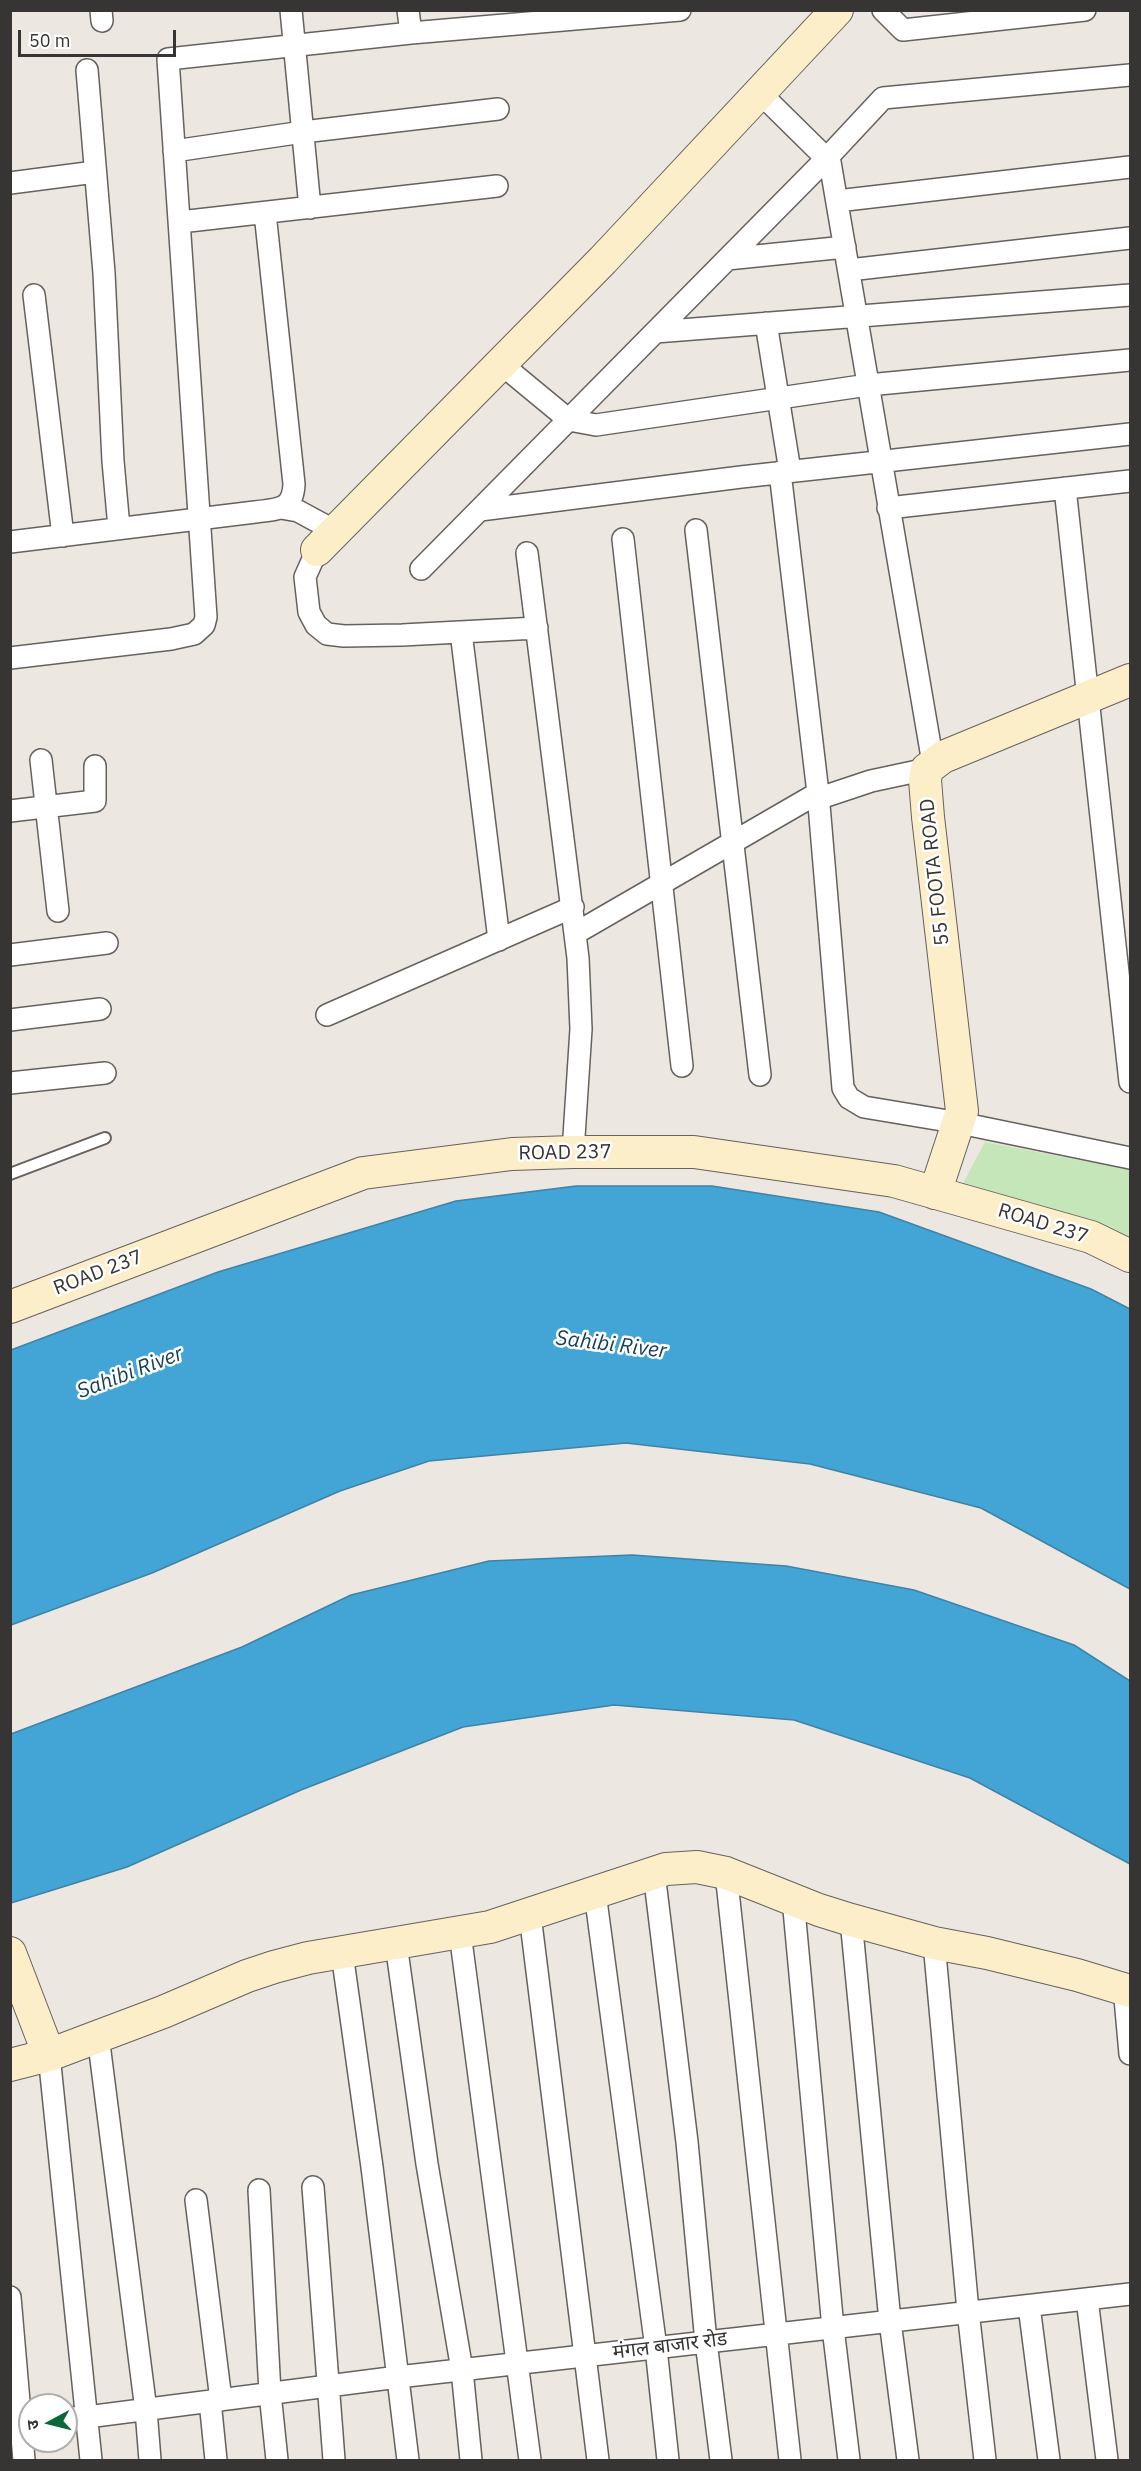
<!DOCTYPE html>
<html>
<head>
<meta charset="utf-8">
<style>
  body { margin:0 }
  #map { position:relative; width:1141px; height:2471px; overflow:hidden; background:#ede7e2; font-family:"IBM Plex Sans","Noto Sans Devanagari",sans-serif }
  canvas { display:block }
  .frame { position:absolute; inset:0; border:12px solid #373533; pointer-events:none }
  .north { position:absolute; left:18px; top:2393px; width:60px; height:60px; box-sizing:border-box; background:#fff; border:2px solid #afaead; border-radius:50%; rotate:263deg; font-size:16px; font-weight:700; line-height:24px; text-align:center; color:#373533 }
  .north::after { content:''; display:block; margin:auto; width:21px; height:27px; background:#0a673a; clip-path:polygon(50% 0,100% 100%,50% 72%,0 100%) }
  .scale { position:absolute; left:18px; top:30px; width:158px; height:27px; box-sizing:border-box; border:3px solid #373533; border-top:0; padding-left:8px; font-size:18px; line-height:21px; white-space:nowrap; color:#373533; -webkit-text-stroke:4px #fff; paint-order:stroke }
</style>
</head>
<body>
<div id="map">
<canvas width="1141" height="2471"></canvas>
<div class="frame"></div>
<div class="north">उ</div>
<div class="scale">50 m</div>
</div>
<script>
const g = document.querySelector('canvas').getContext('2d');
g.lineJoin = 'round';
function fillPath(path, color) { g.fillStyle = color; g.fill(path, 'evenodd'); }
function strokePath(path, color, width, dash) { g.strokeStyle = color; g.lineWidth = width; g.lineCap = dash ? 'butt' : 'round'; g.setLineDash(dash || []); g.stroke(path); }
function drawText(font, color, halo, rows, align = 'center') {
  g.font = font + ' "IBM Plex Sans","Noto Sans Devanagari",sans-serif'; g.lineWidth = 5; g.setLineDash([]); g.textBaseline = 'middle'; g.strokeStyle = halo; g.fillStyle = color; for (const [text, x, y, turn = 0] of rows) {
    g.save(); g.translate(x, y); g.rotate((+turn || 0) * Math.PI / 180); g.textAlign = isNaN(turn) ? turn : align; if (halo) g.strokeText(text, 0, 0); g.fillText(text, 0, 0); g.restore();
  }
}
fillPath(new Path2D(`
  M985,1142l145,28v70l-169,-53z`), '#c4e6b8');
const water = new Path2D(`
  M576,1186h136l167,26 212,77 39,20v280l-149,-81 -171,-44 -184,-21 -197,18 -89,30 -188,82 -141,52v-275l207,-78 238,-71z
  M632,1555l154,11 128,24 160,55 56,36v183l-160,-86 -176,-58 -180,-15 -151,22 -162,63 -174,77 -116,36v-169l231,-87 109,-52 138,-34z`);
fillPath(water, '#42a5d6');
strokePath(water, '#3f83a5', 1.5);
const lane = new Path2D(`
  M10,1174l95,-36`);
const street = new Path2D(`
  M101,10l1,11
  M291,10l19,198
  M408,10l3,23
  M883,10l20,20 182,-20
  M87,70l17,203 9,188 6,67
  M760,93l70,69 103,601
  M174,151l129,-19 195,-23
  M10,183l85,-11
  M837,201l293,-34
  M180,222l317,-36
  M727,259l118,-12
  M849,270l281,-32
  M34,295l29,241
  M766,323l24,148
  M655,332l475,-37
  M500,363l69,57 27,5 272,-40 262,-25
  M780,472l38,321 25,295 6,10 15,9 96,16 170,35
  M1065,488l65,594
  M281,508l17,3 37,20
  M888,508l242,-27
  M480,510l261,-33 389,-43
  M696,530l64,545
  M623,539l59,527
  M10,542l245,-30c22,-3 38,-1 39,-28l-29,-271
  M317,550l-12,27 4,35 7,13 11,9 17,2 58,-1 135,-7
  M527,553l51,405 3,71 -8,123
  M421,569l406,-411 56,-60 247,-23
  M461,632l38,308
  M10,658l161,-19 23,-5 10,-9 2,-8 -38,-558 243,-26 269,-23
  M41,760l17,151
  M817,799l54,-18 56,-12
  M10,811l85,-10v-35
  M576,933l242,-140
  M10,955l97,-12
  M327,1015l246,-108
  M10,1020l90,-11
  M10,1083l95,-10
  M654,1873l33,269 19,200 15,118
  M726,1873l64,587
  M595,1893l61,455 12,112
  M793,1899l40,429 16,132
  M530,1915l68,545
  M851,1920l39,401 18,139
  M460,1933l70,527
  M934,1943l34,368 17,149
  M396,1944l31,220 35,206 9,90
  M342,1953l30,214 36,293
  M1124,1987l6,67
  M98,2036l48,374 4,50
  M49,2055l42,405
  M313,2187l21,273
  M259,2190l11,203 7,67
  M196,2200l25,200
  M10,2297l14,163
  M1087,2299l20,161
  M1029,2306l20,154
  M210,2401l6,59
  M66,2418l21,-1 311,-40 732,-83`);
const secondary = new Path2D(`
  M317,550l286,-290 234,-250
  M935,1193l27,-82 -34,-294 -3,-37 2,-11 16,-12 187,-77
  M10,1307l353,-134 149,-19 61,-2h121l200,29 197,56 39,19
  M10,1953l39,102
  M10,2065l39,-10 114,-43 84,-36 27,-9 34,-9 182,-31 176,-58 31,-2 29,6 93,37 32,10 83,23 53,10 90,22 53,16`);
strokePath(lane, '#66615d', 14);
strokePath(street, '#66615d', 24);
strokePath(secondary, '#66615d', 34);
strokePath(lane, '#fff', 10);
strokePath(street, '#fff', 21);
strokePath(secondary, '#fceec8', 32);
drawText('20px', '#373533', '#fff', [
  ["55 FOOTA ROAD",935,872,-96],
  ["ROAD 237",565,1153,-1],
  ["ROAD 237",1043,1224,17],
  ["ROAD 237",98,1273,-21],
  ["मंगल बाजार रोड",670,2346,-7]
]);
drawText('italic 21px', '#164055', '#fff', [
  ["Sahibi River",611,1345,7],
  ["Sahibi River",130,1373,-21]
]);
</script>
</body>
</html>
